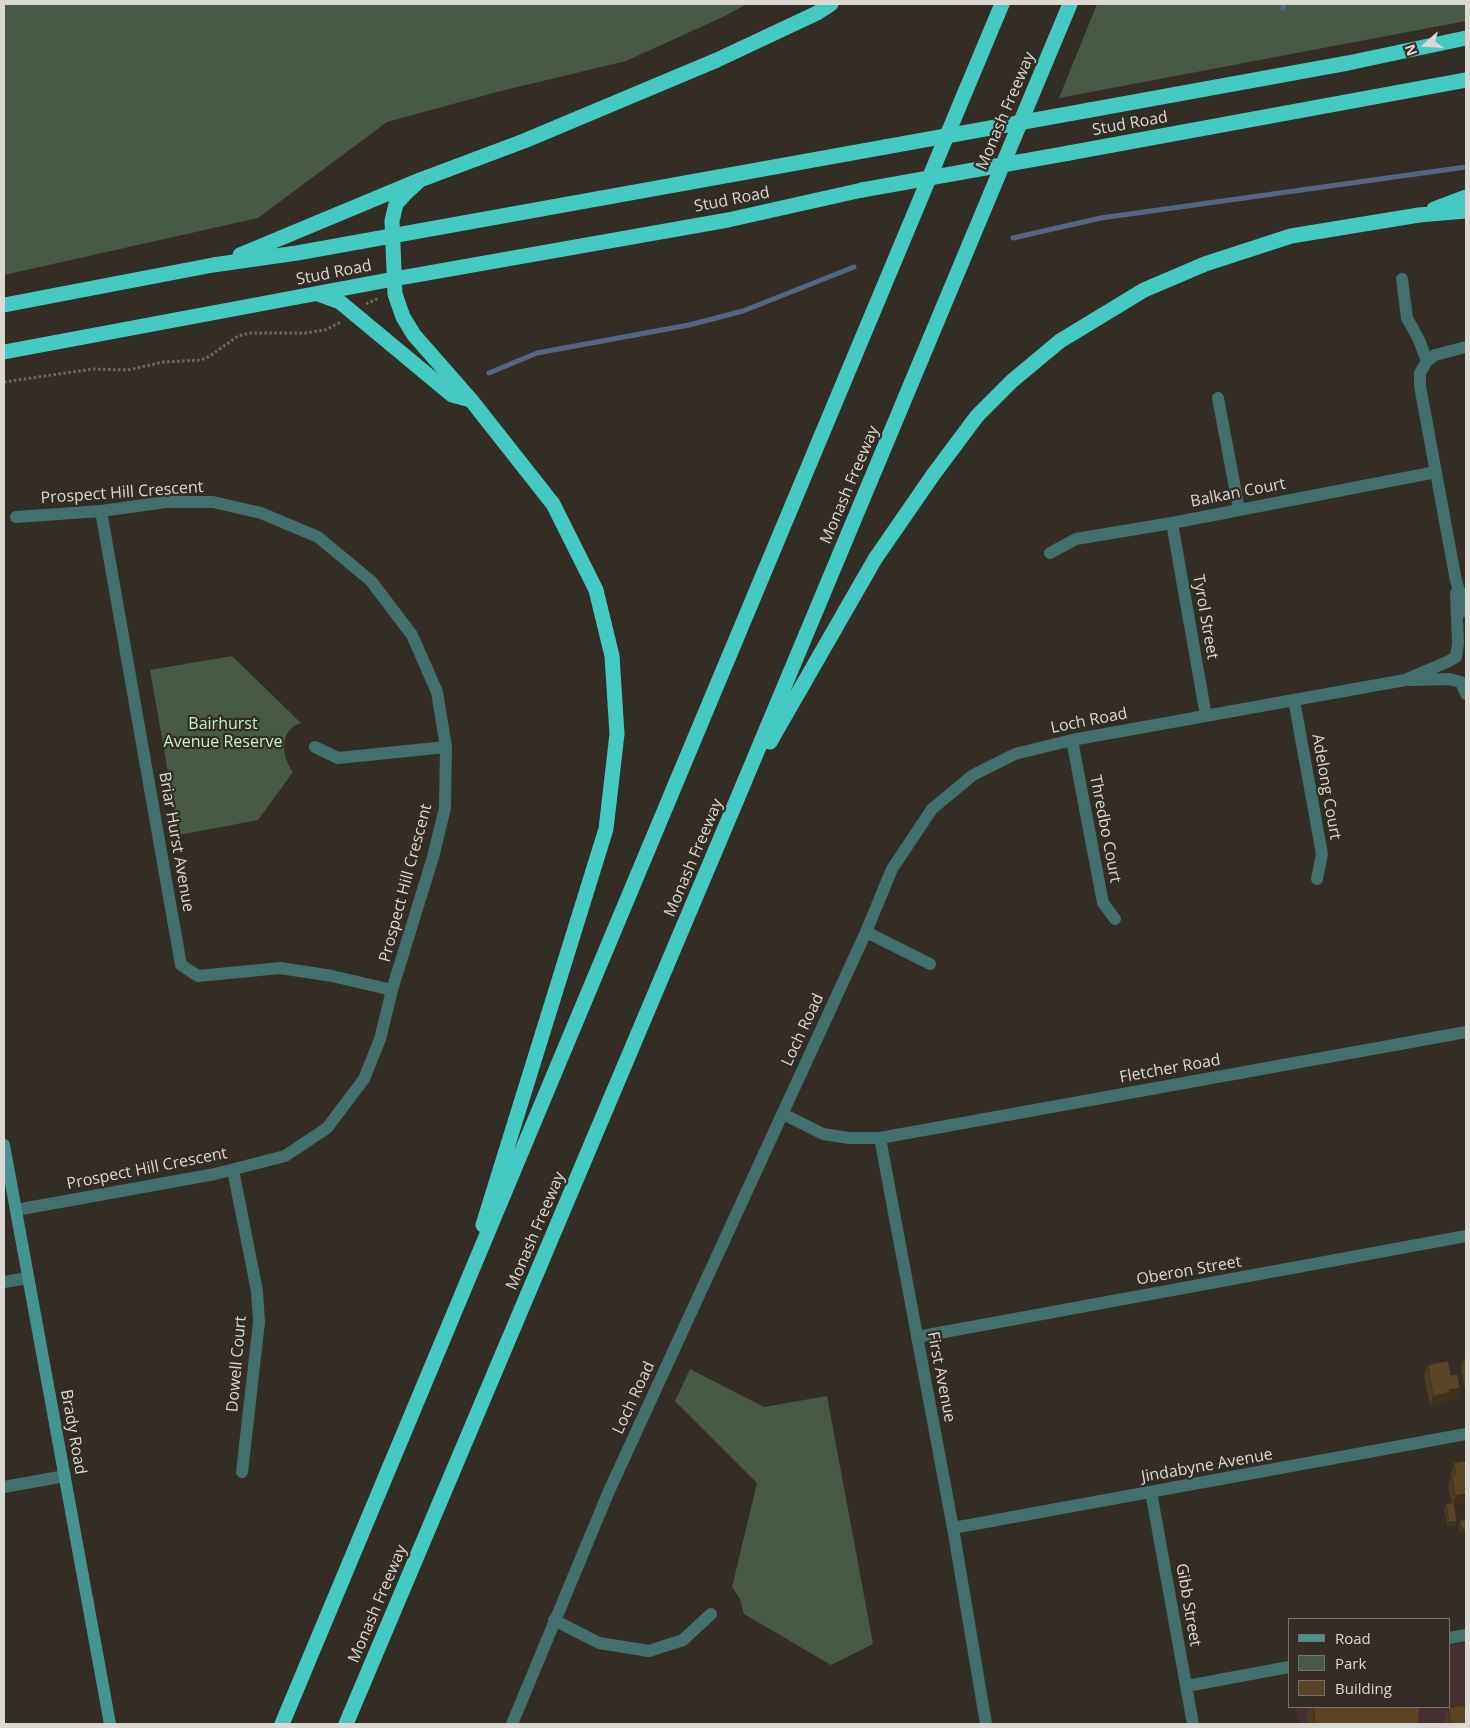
<!DOCTYPE html>
<html>
<head>
<meta charset="utf-8">
<style>
  body { margin:0 }
  #map { position:relative; width:1470px; height:1728px; overflow:hidden; background:#332d25; font-family:"Open Sans",sans-serif }
  canvas { display:block }
  .frame { position:absolute; inset:0; border:5px solid #dcd8d3; pointer-events:none }
  .legend { position:absolute; left:1288px; top:1618px; width:162px; height:90px; box-sizing:border-box; background:#332d25; border:1px solid #77716b; margin:0; padding:6px 9px; list-style:none; font-size:15px; color:#dcd8d3 }
  .legend li { display:flex; align-items:center; gap:10px; height:25px }
  .legend b { width:25px; border:1px solid #77716b }
  .north { position:absolute; left:1400px; top:20px; width:50px; height:50px; -webkit-text-stroke:4px #332d25; paint-order:stroke; rotate:251deg; font-size:14px; font-weight:700; line-height:20px; text-align:center; color:#dcd8d3 }
  .north::after { content:''; display:block; margin:auto; width:18px; height:22px; background:#dcd8d3; clip-path:polygon(50% 0,100% 100%,50% 72%,0 100%) }
</style>
</head>
<body>
<div id="map">
<canvas width="1470" height="1728"></canvas>
<div class="frame"></div>
<ul class="legend">
<li><b style="height:6px;background:#469490"></b>Road</li>
<li><b style="height:14px;background:#485947"></b>Park</li>
<li><b style="height:14px;background:#5a4627"></b>Building</li>
</ul>
<div class="north">N</div>
</div>
<script>
const g = document.querySelector('canvas').getContext('2d');
g.lineJoin = 'round';
function fillPath(path, color) { g.fillStyle = color; g.fill(path, 'evenodd'); }
function strokePath(path, color, width, dash) { g.strokeStyle = color; g.lineWidth = width; g.lineCap = dash ? 'butt' : 'round'; g.setLineDash(dash || []); g.stroke(path); }
function drawText(font, color, halo, rows, align = 'center') {
  g.font = font + ' "Open Sans",sans-serif'; g.lineWidth = 4.5; g.setLineDash([]); g.textBaseline = 'middle'; g.strokeStyle = halo; g.fillStyle = color; for (const [text, x, y, turn = 0] of rows) {
    g.save(); g.translate(x, y); g.rotate((+turn || 0) * Math.PI / 180); g.textAlign = isNaN(turn) ? turn : align; if (halo) g.strokeText(text, 0, 0); g.fillText(text, 0, 0); g.restore();
  }
}
fillPath(new Path2D(`
  M1466,1642v82h-167l-4,-17h154v-62z`), '#443031');
fillPath(new Path2D(`
  M4,4h743l-24,13 -97,44 -129,31 -110,30 -129,96 -254,57z
  M1097,4h369v17l-407,77z
  M232,656l69,67c-22,7 -20,33 -8,49l-35,48 -79,15 -29,-165z
  M690,1369l74,38 63,-11 46,248 -42,21 -87,-51 -4,-15 -8,-12 25,-104 -82,-82z`), '#485947');
strokePath(new Path2D(`
  M1283,8l1,-4
  M1013,238l88,-20 365,-51
  M489,373l48,-20 152,-28 54,-14 111,-44`), '#556685', 5);
strokePath(new Path2D(`
  M366,304l13,-6
  M4,382l89,-13 35,1 35,-8 38,-2 9,-4 28,-20 12,-3h55l20,-3 16,-8`), '#6d6861', 3, [2.5, 2.5]);
strokePath(new Path2D(`
  M1402,279l5,39 12,22 8,21 -7,12v13l36,195 10,31
  M1427,361l8,-6 31,-8
  M1218,398l21,111
  M101,511l80,454 17,11 82,-8 52,8 60,14
  M1172,523l34,193
  M1050,553l26,-14 96,-16 264,-51
  M1456,657l2,-14 -2,-50
  M1410,680l39,-1 12,3 5,12
  M1294,700l28,154 -5,25
  M1072,740l31,163 12,16
  M315,747l23,11 108,-11
  M866,932l64,32
  M783,1114l40,20 26,4h31l73,390 33,196
  M880,1138l586,-106
  M233,1170l24,121 2,31 -17,150
  M16,1210l199,-36 70,-18 42,-28 37,-49 16,-40 12,-49 41,-133 12,-49 1,-61 -9,-55 -25,-57 -41,-54 -53,-44 -57,-24 -48,-11h-47l-65,9 -85,6
  M4,1282l24,-4
  M917,1337l549,-101
  M4,1487l61,-11
  M1151,1492l42,232
  M953,1528l513,-94
  M554,1620l45,23 50,8 34,-11 28,-26
  M1449,1638l17,-3
  M1187,1686l102,-19
  M512,1724l97,-233 257,-559 26,-63 40,-60 41,-34 42,-21 57,-14 333,-60 42,-18 9,-5`), '#41706d', 12);
strokePath(new Path2D(`
  M4,1145l106,579`), '#469490', 12);
strokePath(new Path2D(`
  M1090,110l258,-47 118,-25
  M1069,153l397,-73
  M420,180l-14,13 -10,11 -4,17 3,73 8,23 11,18 57,65 82,104 43,86 16,66 5,78 -11,95 -123,396
  M1434,209l32,-12
  M240,255l180,-75 104,-39 193,-81 100,-47 14,-9
  M318,294l22,8 112,93 19,5
  M4,305l209,-40 84,-12 588,-106
  M4,352l390,-73 334,-59 134,-30
  M770,742l105,-183 58,-84 44,-59 35,-35 48,-40 84,-51 61,-26 86,-28 128,-21 47,-4
  M282,1724c243,-572 479,-1147 720,-1720
  M346,1724l392,-927 332,-793`), '#45c9c3', 15);
strokePath(new Path2D(`
  M885,147l205,-37
  M862,190l207,-37`), '#45c9c3', 15);
fillPath(new Path2D(`
  M1466,1357v37l-5,-27 4,-9z
  M1428,1365l23,10 9,13 -3,10 -9,1 -1,3 -17,3 -6,-31z
  M1466,1461v41l-12,2 3,17 -1,4 -8,2 -4,-18 2,-5 6,-1 -4,-17 3,-9v-4l3,-10z
  M1466,1520l-6,14 -1,-8 1,-5z
  M1310,1707h110l-3,17h-110v-9z
  M1448,1708l18,16h-23v-2z`), '#4d3c22');
fillPath(new Path2D(`
  M1460,1388l-3,10 -9,1 -1,3 -17,3 3,-9 16,-6z
  M1466,1494v8l-14,3 3,-9z
  M1457,1521l-1,4 -8,2 1,-5z
  M1462,1529h4v4l-6,1z`), '#3f311b');
const building = new Path2D(`
  M1448,1361l3,14 6,-1 3,14 -11,2 1,2 -17,4 -5,-31z
  M1466,1461v33l-11,2 -3,-20 4,-1 -2,-12z
  M1454,1503l3,18 -8,1 -3,-18z
  M1466,1520v9h-4l-2,-8z
  M1466,1705v19h-15l-3,-16z
  M1314,1707h106l-2,17h-103z`);
fillPath(building, '#5a4627');
strokePath(building, '#3f311b', 1);
drawText('16px', '#dcd8d3', '#332d25', [
  ["Monash Freeway",1006,111,-67],
  ["Stud Road",1130,124,-10],
  ["Stud Road",732,200,-11],
  ["Stud Road",334,273,-11],
  ["Monash Freeway",850,485,-67],
  ["Prospect Hill Crescent",122,493,-4],
  ["Balkan Court",1238,493,-11],
  ["Tyrol Street",1205,617,80],
  ["Loch Road",1089,721,-11],
  ["Adelong Court",1326,787,80],
  ["Thredbo Court",1105,829,79],
  ["Briar Hurst Avenue",176,842,80],
  ["Monash Freeway",694,858,-67],
  ["Prospect Hill Crescent",406,883,-75],
  ["Loch Road",803,1030,-65],
  ["Fletcher Road",1170,1069,-10],
  ["Prospect Hill Crescent",147,1169,-11],
  ["Monash Freeway",536,1231,-67],
  ["Oberon Street",1189,1271,-10],
  ["Dowell Court",237,1364,-85],
  ["First Avenue",941,1377,79],
  ["Loch Road",634,1398,-65],
  ["Brady Road",73,1432,80],
  ["Jindabyne Avenue",1207,1466,-10],
  ["Monash Freeway",378,1604,-67],
  ["Gibb Street",1188,1605,80]
]);
drawText('16px', '#c3f4c2', '#332d25', [
  ["Bairhurst",223,724],
  ["Avenue Reserve",223,742]
]);
</script>
</body>
</html>
